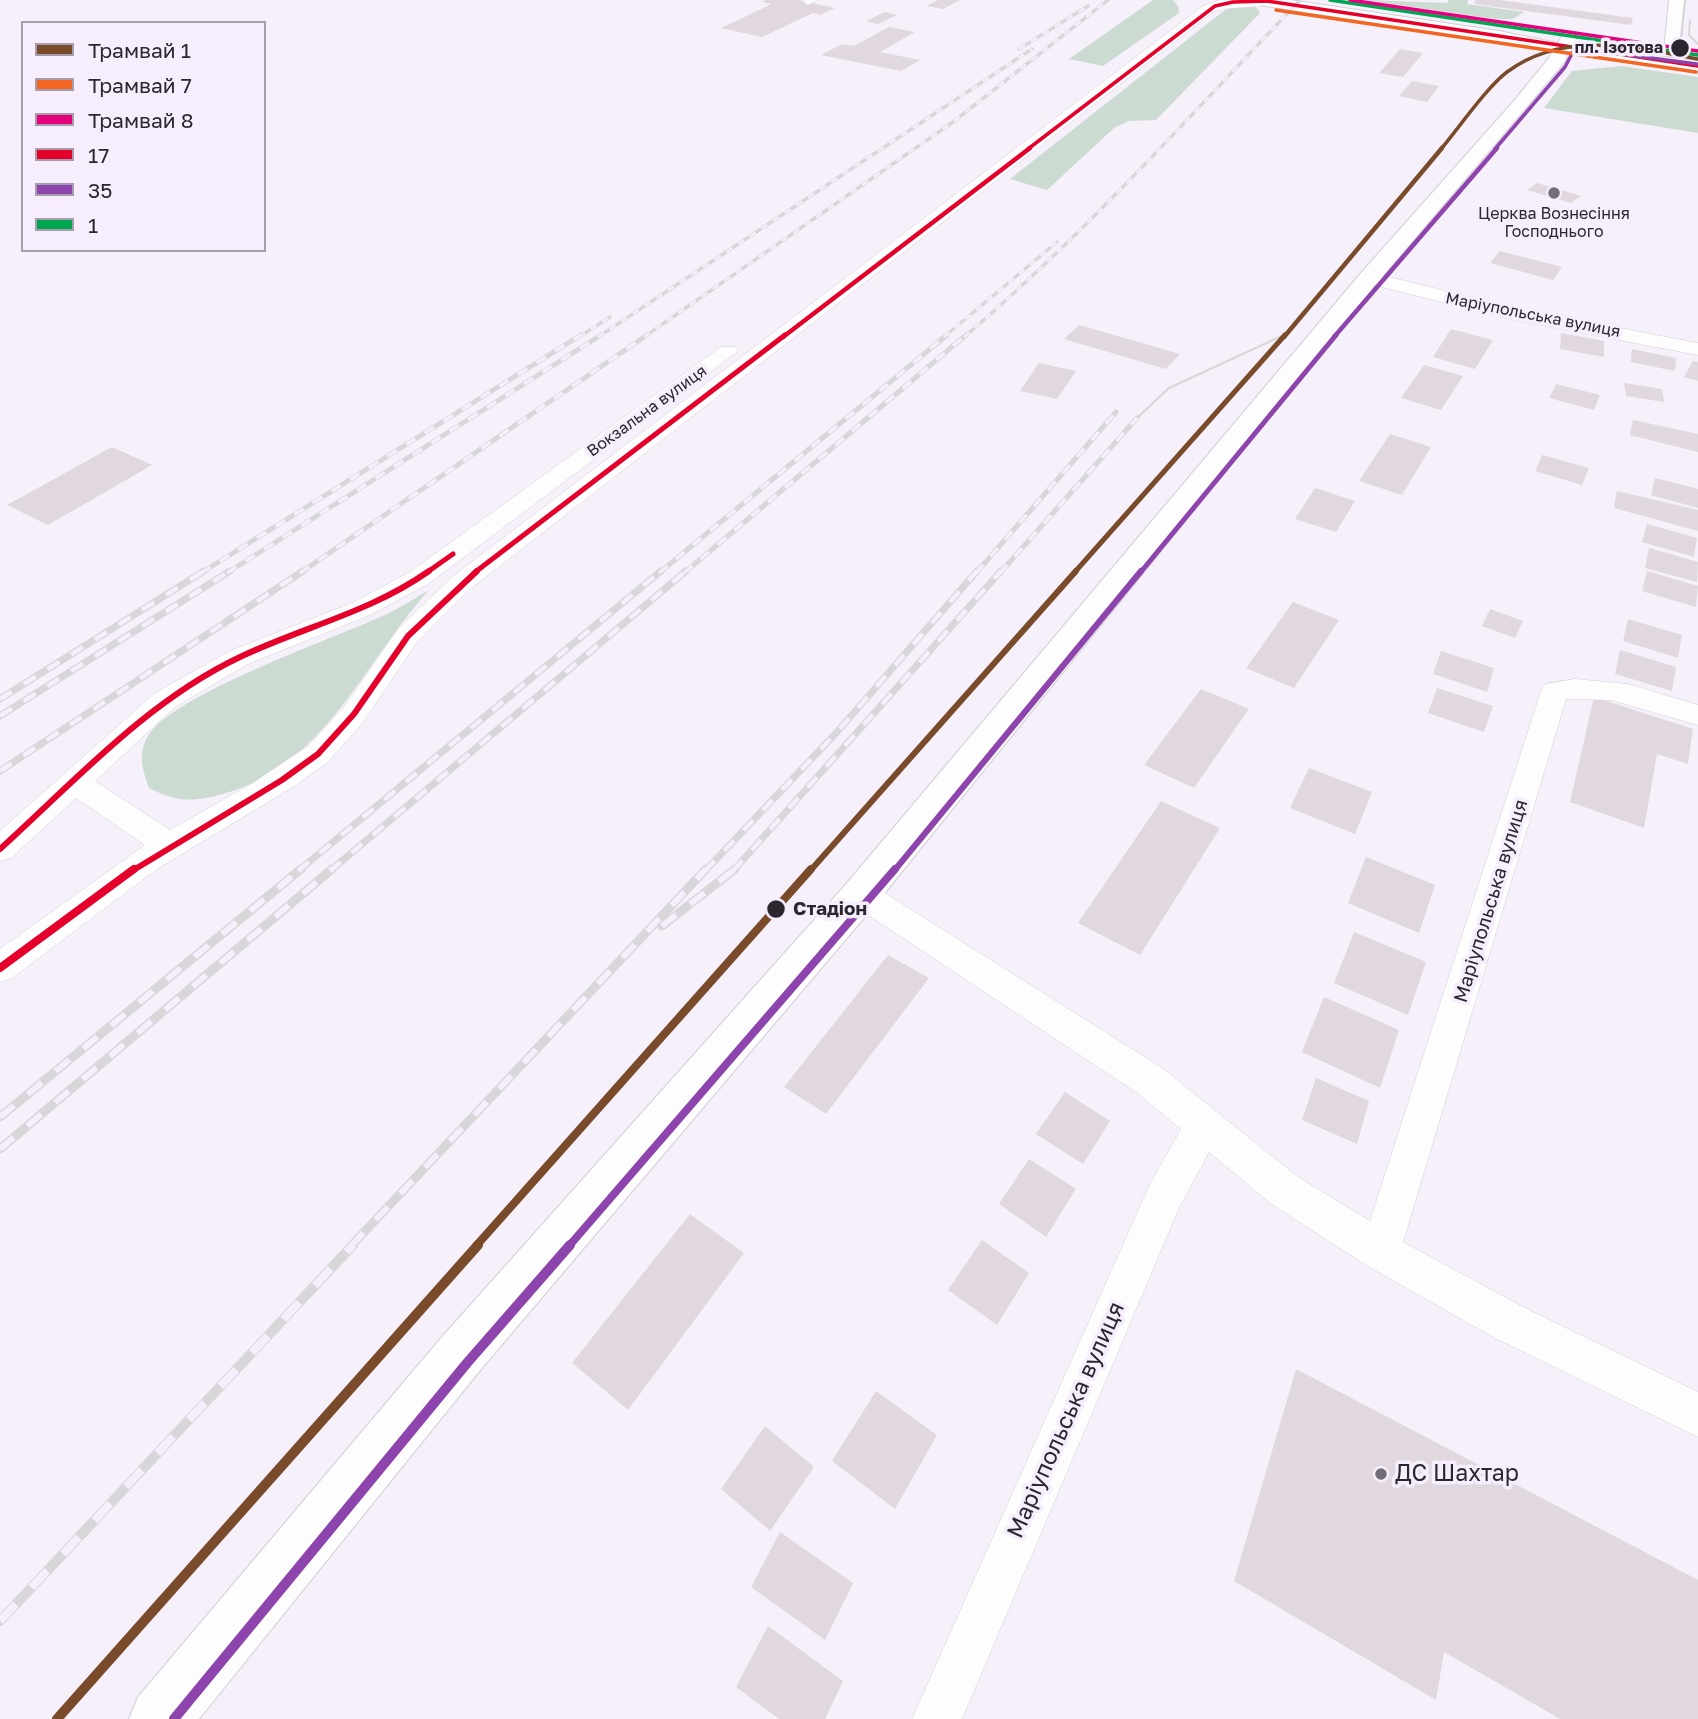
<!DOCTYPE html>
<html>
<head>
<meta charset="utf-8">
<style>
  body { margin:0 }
  #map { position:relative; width:1698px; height:1719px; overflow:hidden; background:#f5f0fa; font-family:"Golos Text",sans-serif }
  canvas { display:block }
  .legend { position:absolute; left:21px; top:21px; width:245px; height:231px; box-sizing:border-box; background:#f6edfd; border:2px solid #a59dab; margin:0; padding:9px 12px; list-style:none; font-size:21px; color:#2c262f }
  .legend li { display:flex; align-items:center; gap:14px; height:35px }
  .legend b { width:35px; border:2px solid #a59dab }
</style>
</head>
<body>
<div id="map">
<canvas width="1698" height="1719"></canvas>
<ul class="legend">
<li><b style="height:9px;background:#7a4b2a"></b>Трамвай 1</li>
<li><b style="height:9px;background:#f26522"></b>Трамвай 7</li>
<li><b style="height:9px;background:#e5007d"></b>Трамвай 8</li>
<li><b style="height:9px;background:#e4002b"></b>17</li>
<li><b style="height:9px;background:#8e44ad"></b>35</li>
<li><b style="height:9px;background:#00a651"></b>1</li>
</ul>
</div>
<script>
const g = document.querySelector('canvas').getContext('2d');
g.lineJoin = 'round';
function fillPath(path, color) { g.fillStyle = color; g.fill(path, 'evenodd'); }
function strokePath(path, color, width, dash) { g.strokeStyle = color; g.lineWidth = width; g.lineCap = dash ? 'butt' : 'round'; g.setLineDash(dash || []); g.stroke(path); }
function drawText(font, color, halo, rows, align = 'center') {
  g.font = font + ' "Golos Text",sans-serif'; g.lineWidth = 7; g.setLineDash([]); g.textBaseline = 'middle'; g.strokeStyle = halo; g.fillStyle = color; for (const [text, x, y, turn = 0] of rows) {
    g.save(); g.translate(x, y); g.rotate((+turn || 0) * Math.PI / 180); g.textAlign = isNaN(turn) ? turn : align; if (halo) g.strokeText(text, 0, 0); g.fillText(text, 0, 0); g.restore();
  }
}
fillPath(new Path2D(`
  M1153,0h20l5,6 1,7 -76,53 -34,-7z
  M1365,0l82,3 2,-3h19l-1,4 57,8 -11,7h-16z
  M1239,6h16l5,7 -104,107 -27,1 -15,7 -67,62 -37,-11 215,-169z
  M1621,66l77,11v56l-154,-25 28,-37z
  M429,590c-65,72 -104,175 -203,203 -31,9 -48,10 -77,-5 -6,-17 -12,-34 -1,-52 25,-42 188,-98 239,-122 14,-7 28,-16 42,-24z`), '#cbdbd1');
fillPath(new Path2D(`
  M766,0h32l37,8 -14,7 -8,-2 -51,24 -41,-9 51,-24 -10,-2z
  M938,0h22l-17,9 -16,-3z
  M1476,0h24l133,18 -2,7 -157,-21z
  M885,12l12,3 -19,9 -12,-3z
  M889,27l26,5 -35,20 40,8 -19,11 -80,-16 21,-11 12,2z
  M1400,49l23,4 -20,24 -24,-4z
  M1412,81l27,5 -12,16 -28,-6z
  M1537,183l44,13 -10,7 -44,-13z
  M1500,251l62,16 -9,13 -63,-17z
  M1079,325l101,29 -14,15 -102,-30z
  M1451,329l42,11 -18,29 -42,-12z
  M1561,333l43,8v16l-44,-8z
  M1632,349l44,9 -1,13 -44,-9z
  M1693,361l5,1v19l-14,-4z
  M1039,363l37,8 -19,28 -37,-8z
  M1424,365l39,11 -22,34 -40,-12z
  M1624,383l38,6 2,13 -38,-6z
  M1556,384l44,11 -6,15 -45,-12z
  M1633,420l65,14v18l-68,-17z
  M1390,434l41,13 -29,48 -43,-14z
  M112,447l40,18 -104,60 -41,-20z
  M1542,455l47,13 -7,17 -47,-14z
  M1655,478l43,11v19l-47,-13z
  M1315,488l40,13 -19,31 -41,-13z
  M1617,491l81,19v21l-84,-23z
  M1647,524l50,14 -3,19 -52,-15z
  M1649,548l49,14 -1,20 -52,-14z
  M1647,571l51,15 -2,21 -54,-16z
  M1293,602l46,18 -45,68 -48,-20z
  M1490,609l33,12 -8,17 -33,-12z
  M1628,619l54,16 -4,23 -55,-17z
  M1620,650l56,17 -4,24 -57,-17z
  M1441,651l53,17 -7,24 -54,-18z
  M1437,688l56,18 -9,26 -56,-19z
  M1201,689l48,20 -55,79 -50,-23z
  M1594,697l99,32 -5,35 -31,-10 -13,74 -74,-26z
  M1309,768l63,24 -17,42 -65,-26z
  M1161,801l59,27 -80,127 -62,-32z
  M1366,857l69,28 -16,48 -71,-30z
  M1354,932l72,30 -18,53 -74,-32z
  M888,955l41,23 -103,136 -42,-27z
  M1324,997l75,33 -19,58 -78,-36z
  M1316,1078l53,23 -12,43 -55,-24z
  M1065,1092l45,29 -27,43 -47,-30z
  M1029,1159l47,30 -30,48 -47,-33z
  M690,1214l54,39 -116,157 -56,-47z
  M982,1240l47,33 -32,52 -49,-35z
  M1296,1369l402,211v139h-138l-116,-67 -8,48 -202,-119z
  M876,1391l61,44 -42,74 -63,-48z
  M765,1426l49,41 -44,64 -49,-42z
  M780,1532l73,51 -28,57 -74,-53z
  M768,1626l75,55 -18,38h-46l-43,-32z`), '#e0d8de');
const pedestrian = new Path2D(`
  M805,0h12l-9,5 -5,-3z`);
const minor = new Path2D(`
  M1220,0l53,1c-12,9 -43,4 -60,11l-743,577 -53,53 -53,79 -36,41 -35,25 -136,82 -145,109 -12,4v-33l145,-104 -69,-47 -65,60 -11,3v-30l155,-138 75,-42 122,-48 58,-31 311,-225h14l3,4 -310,233 -58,31 -120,48 -75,44 -80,74 75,49 83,-47 55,-37 36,-39 54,-78 54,-52 751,-571z
  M1369,272l145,36 184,35v12l-184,-35 -152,-38 -2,-4z
  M1575,679l53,5 70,21v20l-87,-25 -45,-1 -163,543 122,66 173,84v45l-203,-99 -129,-73 -96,-62 -61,-51 -30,56 -217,511h-50l239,-537 30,-53 -45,-37 -286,-189 -5,-9 5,-9 11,-4 11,4 290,183 136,109 72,44 171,-530 4,-7z`);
const tertiary = new Path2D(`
  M1569,32l8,5 -14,27 -186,219 -502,622 -398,469 -278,345h-70l9,-22 303,-359 406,-455 514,-610 152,-171 36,-44 14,-24z`);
const secondary = new Path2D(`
  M1251,0h39l209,31 63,13 136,17v10c-147,-18 -293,-44 -439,-66z
  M1669,0h16l-5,51 -8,5 -8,-5z`);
strokePath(pedestrian, '#d3ced7', 1);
strokePath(minor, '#d3ced7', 1);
strokePath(tertiary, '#d3ced7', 2);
strokePath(secondary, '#d3ced7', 2);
fillPath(pedestrian, '#fefdfe');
fillPath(minor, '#fefdfe');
fillPath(tertiary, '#fefdfe');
fillPath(secondary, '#fefdfe');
strokePath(new Path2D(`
  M1690,20l-1,15 9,9
  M1641,51h31l8,-5 5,-46
  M1137,418l32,-30 117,-54`), '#d8d6d9', 2);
const railFar4 = new Path2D(`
  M1019,49l69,-43
  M579,337l31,-20
  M598,337l434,-288
  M644,337l309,-215 155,-122
  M944,337l113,-95
  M964,337c121,-103 227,-222 336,-337`);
const railFar3 = new Path2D(`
  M201,573l380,-238
  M227,573l374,-238
  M300,573l347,-238
  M659,573l288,-238
  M684,573l282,-238
  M976,573l140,-161
  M1000,573l137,-155`);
const railFar2 = new Path2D(`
  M0,699l204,-128
  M0,716l230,-145
  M0,771l303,-200
  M298,871l363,-300
  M330,871l356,-300
  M705,871l132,-139 140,-161
  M733,871l268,-300`);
const railFar1 = new Path2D(`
  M662,926l73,-57
  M0,1117l301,-248
  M0,1149l332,-280
  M351,1246l355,-377`);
const rail = new Path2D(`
  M0,1621l353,-376`);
strokePath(railFar4, '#d8d6d9', 3.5);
strokePath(railFar3, '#d8d6d9', 5);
strokePath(railFar2, '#d8d6d9', 7);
strokePath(railFar1, '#d8d6d9', 9);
strokePath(rail, '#d8d6d9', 10);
strokePath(railFar4, '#f6edfd', 2.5, [7]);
strokePath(railFar3, '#f6edfd', 3.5, [11]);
strokePath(railFar2, '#f6edfd', 4.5, [14]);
strokePath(railFar1, '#f6edfd', 6, [18]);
strokePath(rail, '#f6edfd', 8, [23]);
strokePath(new Path2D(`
  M1028,149l187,-143 18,-4 34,-1 431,65`), '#e4002b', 3.5);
strokePath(new Path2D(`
  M783,337l247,-189`), '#e4002b', 4.5);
strokePath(new Path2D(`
  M426,573l27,-19
  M474,573l311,-238`), '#e4002b', 5);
strokePath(new Path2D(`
  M0,849c75,-68 147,-148 240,-192 63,-30 131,-45 189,-86
  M132,871l150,-91 36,-26 36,-40 54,-78 69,-65`), '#e4002b', 6);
strokePath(new Path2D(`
  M0,968l134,-99`), '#e4002b', 8);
strokePath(new Path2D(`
  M1495,149l70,-82 10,-19 122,16`), '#8e44ad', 3.5);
strokePath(new Path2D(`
  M1334,337l163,-189`), '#8e44ad', 4.5);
strokePath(new Path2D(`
  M1140,573l196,-238`), '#8e44ad', 5);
strokePath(new Path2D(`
  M894,871l247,-300`), '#8e44ad', 6);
strokePath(new Path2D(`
  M569,1246l326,-377`), '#8e44ad', 8);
strokePath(new Path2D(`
  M174,1719l293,-356 103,-118`), '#8e44ad', 10);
strokePath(new Path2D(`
  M1330,0l368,55`), '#00a651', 3.5);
strokePath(new Path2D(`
  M1441,149c17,-20 46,-62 66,-77 56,-42 128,-25 191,-13`), '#7a4b2a', 3.5);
strokePath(new Path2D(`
  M1284,337l158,-189`), '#7a4b2a', 4.5);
strokePath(new Path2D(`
  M1074,573l211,-238`), '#7a4b2a', 5);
strokePath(new Path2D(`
  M810,871l266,-300`), '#7a4b2a', 6);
strokePath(new Path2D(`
  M476,1246l335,-377`), '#7a4b2a', 8);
strokePath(new Path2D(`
  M57,1719l421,-474`), '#7a4b2a', 10);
strokePath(new Path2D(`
  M1276,10l420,62`), '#f26522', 3.5);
strokePath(new Path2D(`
  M1350,0l348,51`), '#e5007d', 3.5);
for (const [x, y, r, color] of [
  [1680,48,10,"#2c262f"],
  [1554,193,7,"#726d76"],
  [776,909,10,"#2c262f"],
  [1381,1474,7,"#726d76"]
]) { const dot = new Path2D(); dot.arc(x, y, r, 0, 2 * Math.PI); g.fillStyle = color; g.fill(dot); strokePath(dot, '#f6edfd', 2.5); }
drawText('bold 16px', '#2c262f', '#f6edfd', [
  ["пл. Ізотова",1663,48]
], 'right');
drawText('16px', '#2c262f', '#f6edfd', [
  ["Церква Вознесіння",1554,214],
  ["Господнього",1554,232]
]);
drawText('16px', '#2c262f', '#f6edfd', [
  ["Маріупольська вулиця",1533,315,11],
  ["Вокзальна вулиця",647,411,-36]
]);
drawText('19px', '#2c262f', '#f6edfd', [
  ["Маріупольська вулиця",1491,901,-73]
]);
drawText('bold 19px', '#2c262f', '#f6edfd', [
  ["Стадіон",793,909]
], 'left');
drawText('23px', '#2c262f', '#f6edfd', [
  ["Маріупольська вулиця",1066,1420,-66]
]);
drawText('23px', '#2c262f', '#f6edfd', [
  ["ДС Шахтар",1395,1474]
], 'left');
</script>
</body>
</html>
